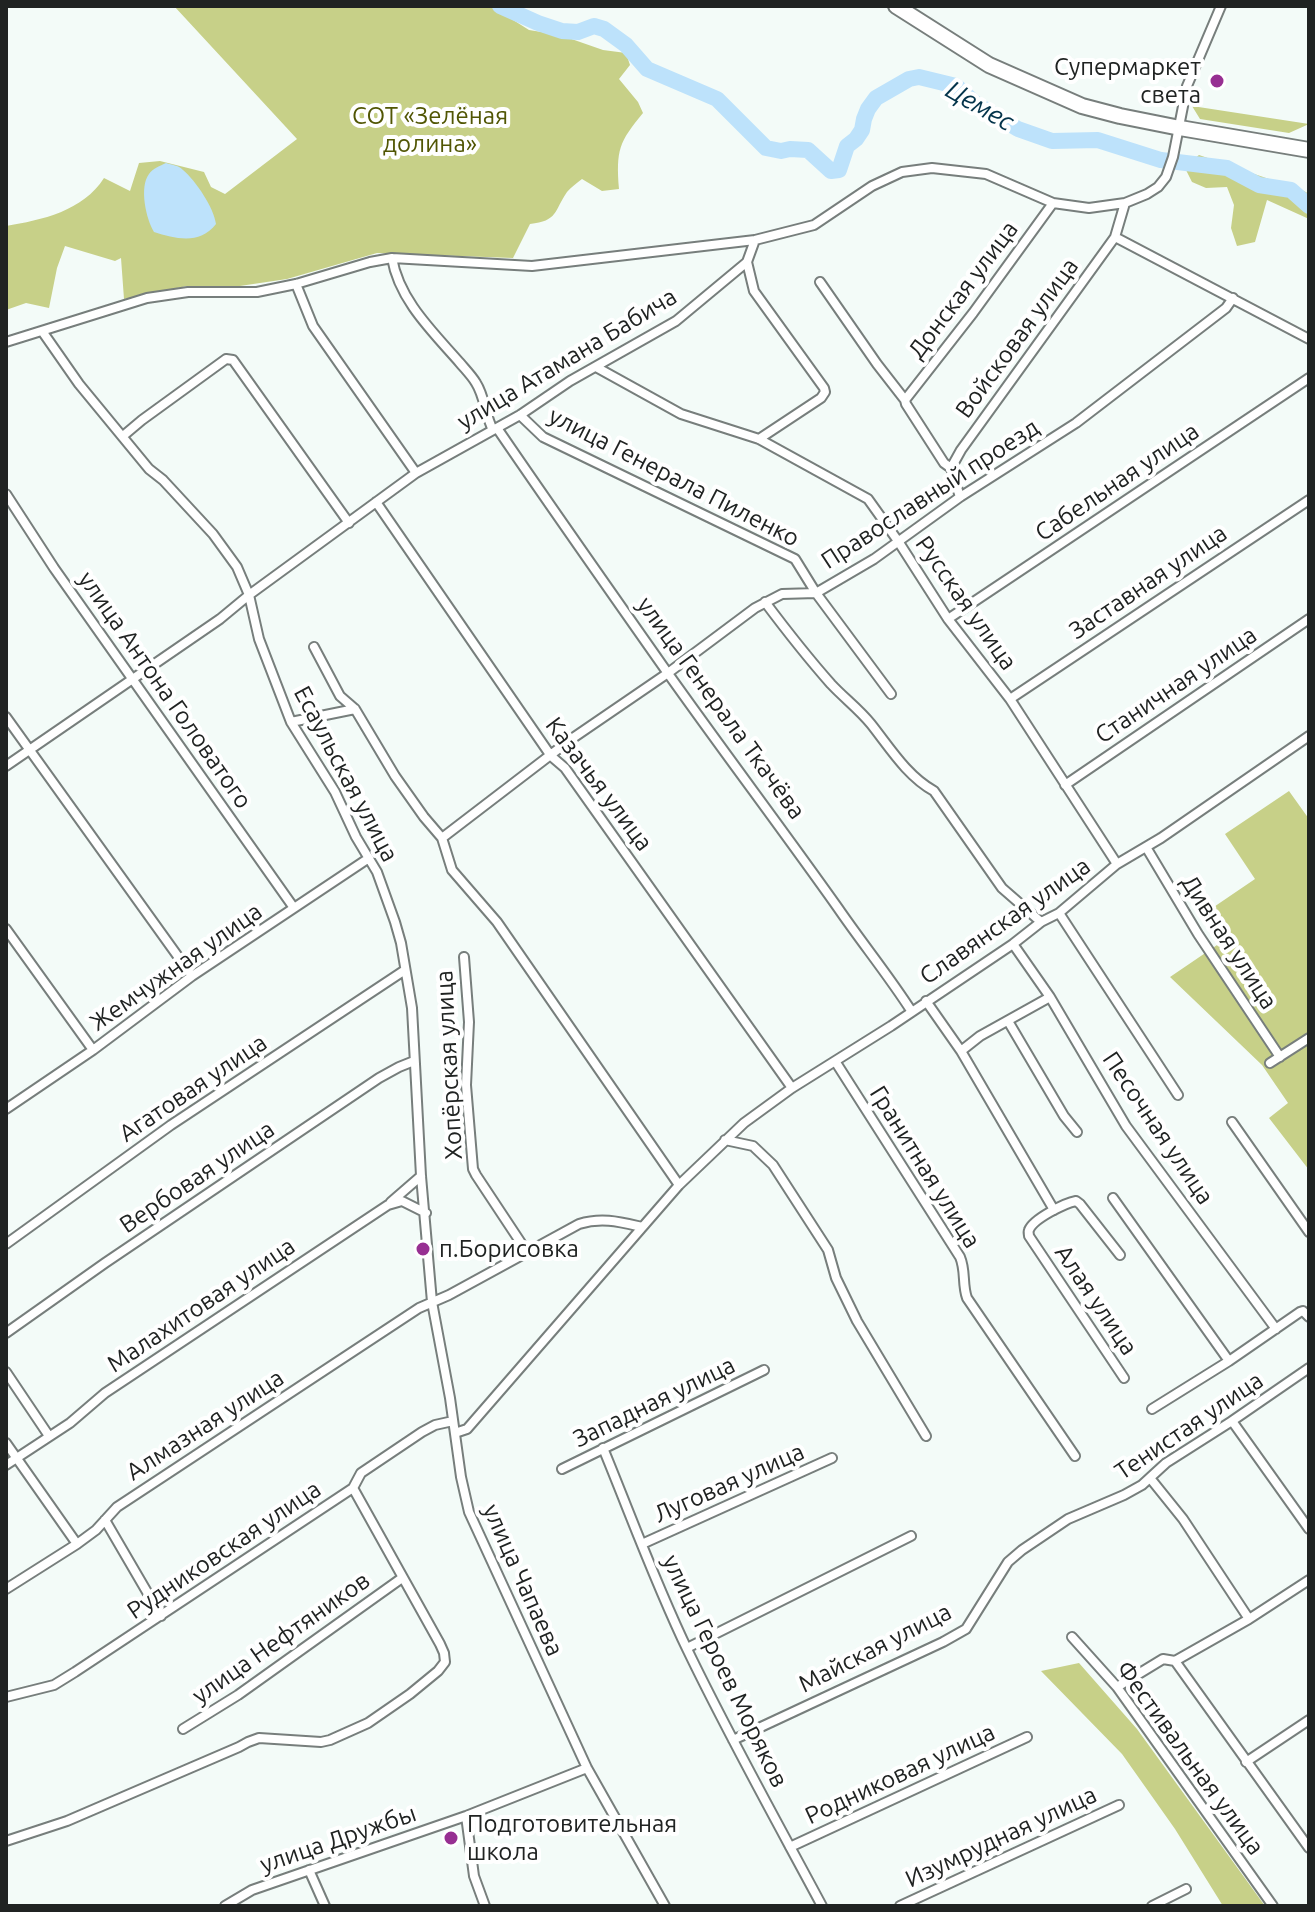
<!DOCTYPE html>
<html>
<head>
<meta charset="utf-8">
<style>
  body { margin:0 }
  #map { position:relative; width:1315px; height:1912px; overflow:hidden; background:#f3fbf8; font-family:Ubuntu,sans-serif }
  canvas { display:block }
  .frame { position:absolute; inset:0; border:8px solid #202322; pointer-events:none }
</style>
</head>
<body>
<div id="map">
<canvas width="1315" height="1912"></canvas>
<div class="frame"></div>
</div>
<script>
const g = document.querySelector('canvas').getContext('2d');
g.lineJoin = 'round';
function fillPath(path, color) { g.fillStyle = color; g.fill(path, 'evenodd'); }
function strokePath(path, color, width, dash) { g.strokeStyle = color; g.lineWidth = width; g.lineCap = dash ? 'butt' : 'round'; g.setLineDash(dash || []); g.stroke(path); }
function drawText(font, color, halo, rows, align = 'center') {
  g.font = font + ' Ubuntu,sans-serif'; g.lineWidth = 8; g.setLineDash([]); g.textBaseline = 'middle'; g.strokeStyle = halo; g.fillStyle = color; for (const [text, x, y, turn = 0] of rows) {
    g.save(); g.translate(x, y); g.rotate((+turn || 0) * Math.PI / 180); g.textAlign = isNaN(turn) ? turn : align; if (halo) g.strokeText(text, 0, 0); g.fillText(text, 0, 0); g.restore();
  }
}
fillPath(new Path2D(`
  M174,6h317l38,24 31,5 43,15 23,3 4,12 -11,14 19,23 5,11c-24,29 -27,37 -24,76l-17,2 -20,-12c-5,4 -11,8 -15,13 -13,19 -9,29 -37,32l-17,34 -136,-5 -90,26 -54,8 -46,-1 -63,13 -3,-41 -6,3 -50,-15 -8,22 -8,40 -23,-5 -20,7v-84c36,-6 77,-15 98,-48l26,13 9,-28 21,-2 44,11 7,15 14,7 72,-55z
  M1192,106l117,18 -20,9 -89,-14z
  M1199,155l105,36 5,3v25l-42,-19 -12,42 -18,4 -6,-18 3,-23 -7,-18 -21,1 -14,-6 -6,-12 5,-9z
  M1289,791l20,28v351l-40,-52 19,-15 -26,-38 -92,-88 50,-34 -18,-28 53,-36 -30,-45z
  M1079,1663l58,66 128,177h-42l-48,-77 -53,-75 -81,-83z`), '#c7d088');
fillPath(new Path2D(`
  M166,163c6,2 12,2 17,7 13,11 31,38 33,54 -16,21 -40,15 -62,8 -8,-13 -15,-45 -5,-58 4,-6 11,-8 17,-11z`), '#bde2fb');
strokePath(new Path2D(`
  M500,6l38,17 24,8 16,1 16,-6 10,3 22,16 21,24 70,30 49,49 15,3 9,-2 18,1 23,21 8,-1 8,-24 9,-7 6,-9 2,-11 4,-10 8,-11 33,-19 10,-2 37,9 20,18 42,25 34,12 46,-1 63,20 66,8 32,17 32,5 18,16`), '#bde2fb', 16);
const street = new Path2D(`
  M1115,237l194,102
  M392,258c7,42 41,74 68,105 5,6 12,13 16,20 9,14 9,32 17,47
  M747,262l7,29 70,97 1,4 -4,6 -62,41
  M820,282l57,82 28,36 1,4 38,59 7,5
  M296,284l17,42 103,147
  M42,331l37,53 70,85 14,11 50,54 24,33 12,28 10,44 32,83 44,70 21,45 21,35 18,50 6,21 11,65 9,168 11,126 18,96 11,79 8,35 118,256 78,138
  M6,342l141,-44 41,-6h69l39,-8 74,-22 22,-4 140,8 223,-26 59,-15 58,-39 30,-14 30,-4 54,6 67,29 36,5 36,-5 22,-9 11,-7 8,-10 7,-20 14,-71 34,-80
  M596,367l85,47 78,25 109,60 30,42 50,78 62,80 107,165
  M905,400l68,-87 80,-110
  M520,415l23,22 252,122 21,34 75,101
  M497,428c56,82 113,163 170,244 56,79 115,157 171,236 24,35 51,68 74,104
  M123,436l19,-16 84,-61 7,1 116,163
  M6,494l48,74 240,340
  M960,497l-9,-29 10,-18 154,-213 10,-34
  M376,502l175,254 14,12 227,320
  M765,602c21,28 43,56 66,82 13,14 28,25 40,40 19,24 36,52 63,67l68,97 39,34
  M948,619l361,-241
  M314,647l26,49 15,13 40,67 29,41 18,21 10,32 45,52 182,263
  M1010,699l299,-199
  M6,717l186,259
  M291,722l64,-13
  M6,766l214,-147 29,-24 167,-122 104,-58 50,-34 106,-60 71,-59 8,-22
  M1065,785l244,-166
  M442,838l128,-98 98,-67 87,-65 27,-14 34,-1 58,-34 86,-62 116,-74 150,-115 7,-10
  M1146,847l52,87 82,123
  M1059,913l119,182
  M6,929l87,121
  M1013,944l37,53 76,129 150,203
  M464,957l5,65 -3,63 7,84 3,6 51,77
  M926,1001l35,50 19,-15 70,-39
  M1008,1021l56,95 13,16
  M961,1051l93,159
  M835,1061l125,196c6,14 2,27 7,41l108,158
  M1270,1063l39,-25
  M6,1109l87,-59 99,-74 177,-118
  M1232,1122l77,110
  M725,1140l28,6 20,19 55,85 8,28 21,43 69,115
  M1113,1198l116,163
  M391,1202l30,-26
  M6,1244l165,-119 234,-155
  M1120,1255l-40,-51 -4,-3c-11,2 -43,18 -47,29 -1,2 0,4 0,6l95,142
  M6,1333l99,-70 274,-185 20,-11 15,-6
  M6,1372l43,64
  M1152,1409l77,-48 71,-49 3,-1 6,6
  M1232,1421l77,108
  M455,1433l12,-4 212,-244 65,-62 48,-35 99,-62 122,-82 28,-22 18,-9 58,-49 44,-26 148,-102
  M6,1443l71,101
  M603,1448c28,68 53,137 85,203 42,87 89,171 134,255
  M6,1465l64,-42 35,-30 283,-188 14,-4 24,12
  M562,1469l202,-99
  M1150,1478l33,41 66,100
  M105,1520l56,96
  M642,1544l190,-86
  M6,1589l71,-45 19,-14 21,-23 302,-199 30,-13 130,-71c23,-7 41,-2 63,3
  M1072,1637l45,50 156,219
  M687,1648l224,-112
  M1175,1661l134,187
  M1175,1661l74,-42 60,-39
  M1117,1687l46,-28 12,2
  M6,1697l48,-12 21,-13 278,-184 8,-15 61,-41 13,-7 18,-4
  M183,1729l55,-34 164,-117
  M733,1740l210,-98 23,-13 42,-67 14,-12 46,-31 56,-24 18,-10 24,-22 66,-42 77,-53
  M1246,1762l63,-42
  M466,1816l8,60 11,30
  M6,1841l61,-20 172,-74 9,-5 11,-4 62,4 9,-2 38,-17 42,-29 28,-23 7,-9 -1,-9 -4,-9 -87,-156
  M790,1847l237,-110
  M309,1870l16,36
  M225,1906l27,-16 214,-74 121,-48
  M900,1906l219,-101
  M1152,1906l34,-17`);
const highway = new Path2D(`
  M896,6l93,59 93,41 38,10 60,12 129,22`);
strokePath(street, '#777e7c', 12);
strokePath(highway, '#777e7c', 18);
strokePath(street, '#fff', 8);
strokePath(highway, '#fff', 14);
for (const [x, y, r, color] of [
  [1217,81,8,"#972f92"],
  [423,1249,8,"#972f92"],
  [451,1838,8,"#972f92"]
]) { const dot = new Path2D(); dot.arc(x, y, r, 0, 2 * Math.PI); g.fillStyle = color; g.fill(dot); strokePath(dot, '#fff', 3); }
drawText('24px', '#202322', '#fff', [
  ["Супермаркет",1201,67,"right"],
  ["света",1201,95,"right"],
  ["п.Борисовка",439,1249],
  ["Подготовительная",467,1824],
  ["школа",467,1852]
], 'left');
drawText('24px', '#515604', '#fff', [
  ["СОТ «Зелёная",430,116],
  ["долина»",430,144]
]);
drawText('24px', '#202322', '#fff', [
  ["Донская улица",963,290,-53],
  ["Войсковая улица",1017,338,-54],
  ["улица Атамана Бабича",567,359,-31],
  ["улица Генерала Пиленко",674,477,27],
  ["Сабельная улица",1117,482,-34],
  ["Православный проезд",930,494,-33],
  ["Заставная улица",1148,582,-34],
  ["Русская улица",966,603,55],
  ["Станичная улица",1176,685,-34],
  ["улица Антона Головатого",165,690,55],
  ["улица Генерала Ткачёва",721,708,54],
  ["Есаульская улица",346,774,62],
  ["Казачья улица",599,784,53],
  ["Славянская улица",1005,921,-35],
  ["Дивная улица",1229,942,57],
  ["Жемчужная улица",176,967,-35],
  ["Хопёрская улица",449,1065,-93],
  ["Агатовая улица",193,1088,-34],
  ["Песочная улица",1158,1128,56],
  ["Гранитная улица",925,1167,58],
  ["Вербовая улица",197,1177,-34],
  ["Алая улица",1096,1300,56],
  ["Малахитовая улица",201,1305,-34],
  ["Западная улица",654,1402,-26],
  ["Алмазная улица",205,1425,-33],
  ["Тенистая улица",1189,1426,-34],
  ["Луговая улица",729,1483,-24],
  ["Рудниковская улица",224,1550,-34],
  ["улица Чапаева",523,1580,66],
  ["улица Нефтяников",281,1638,-35],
  ["Майская улица",875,1648,-27],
  ["улица Героев Моряков",725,1671,64],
  ["Фестивальная улица",1190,1758,54],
  ["Родниковая улица",900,1774,-25],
  ["Изумрудная улица",1001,1837,-25],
  ["улица Дружбы",338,1839,-19]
]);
drawText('italic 26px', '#04344b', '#fff', [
  ["Цемес",980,106,30]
]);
</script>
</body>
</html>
